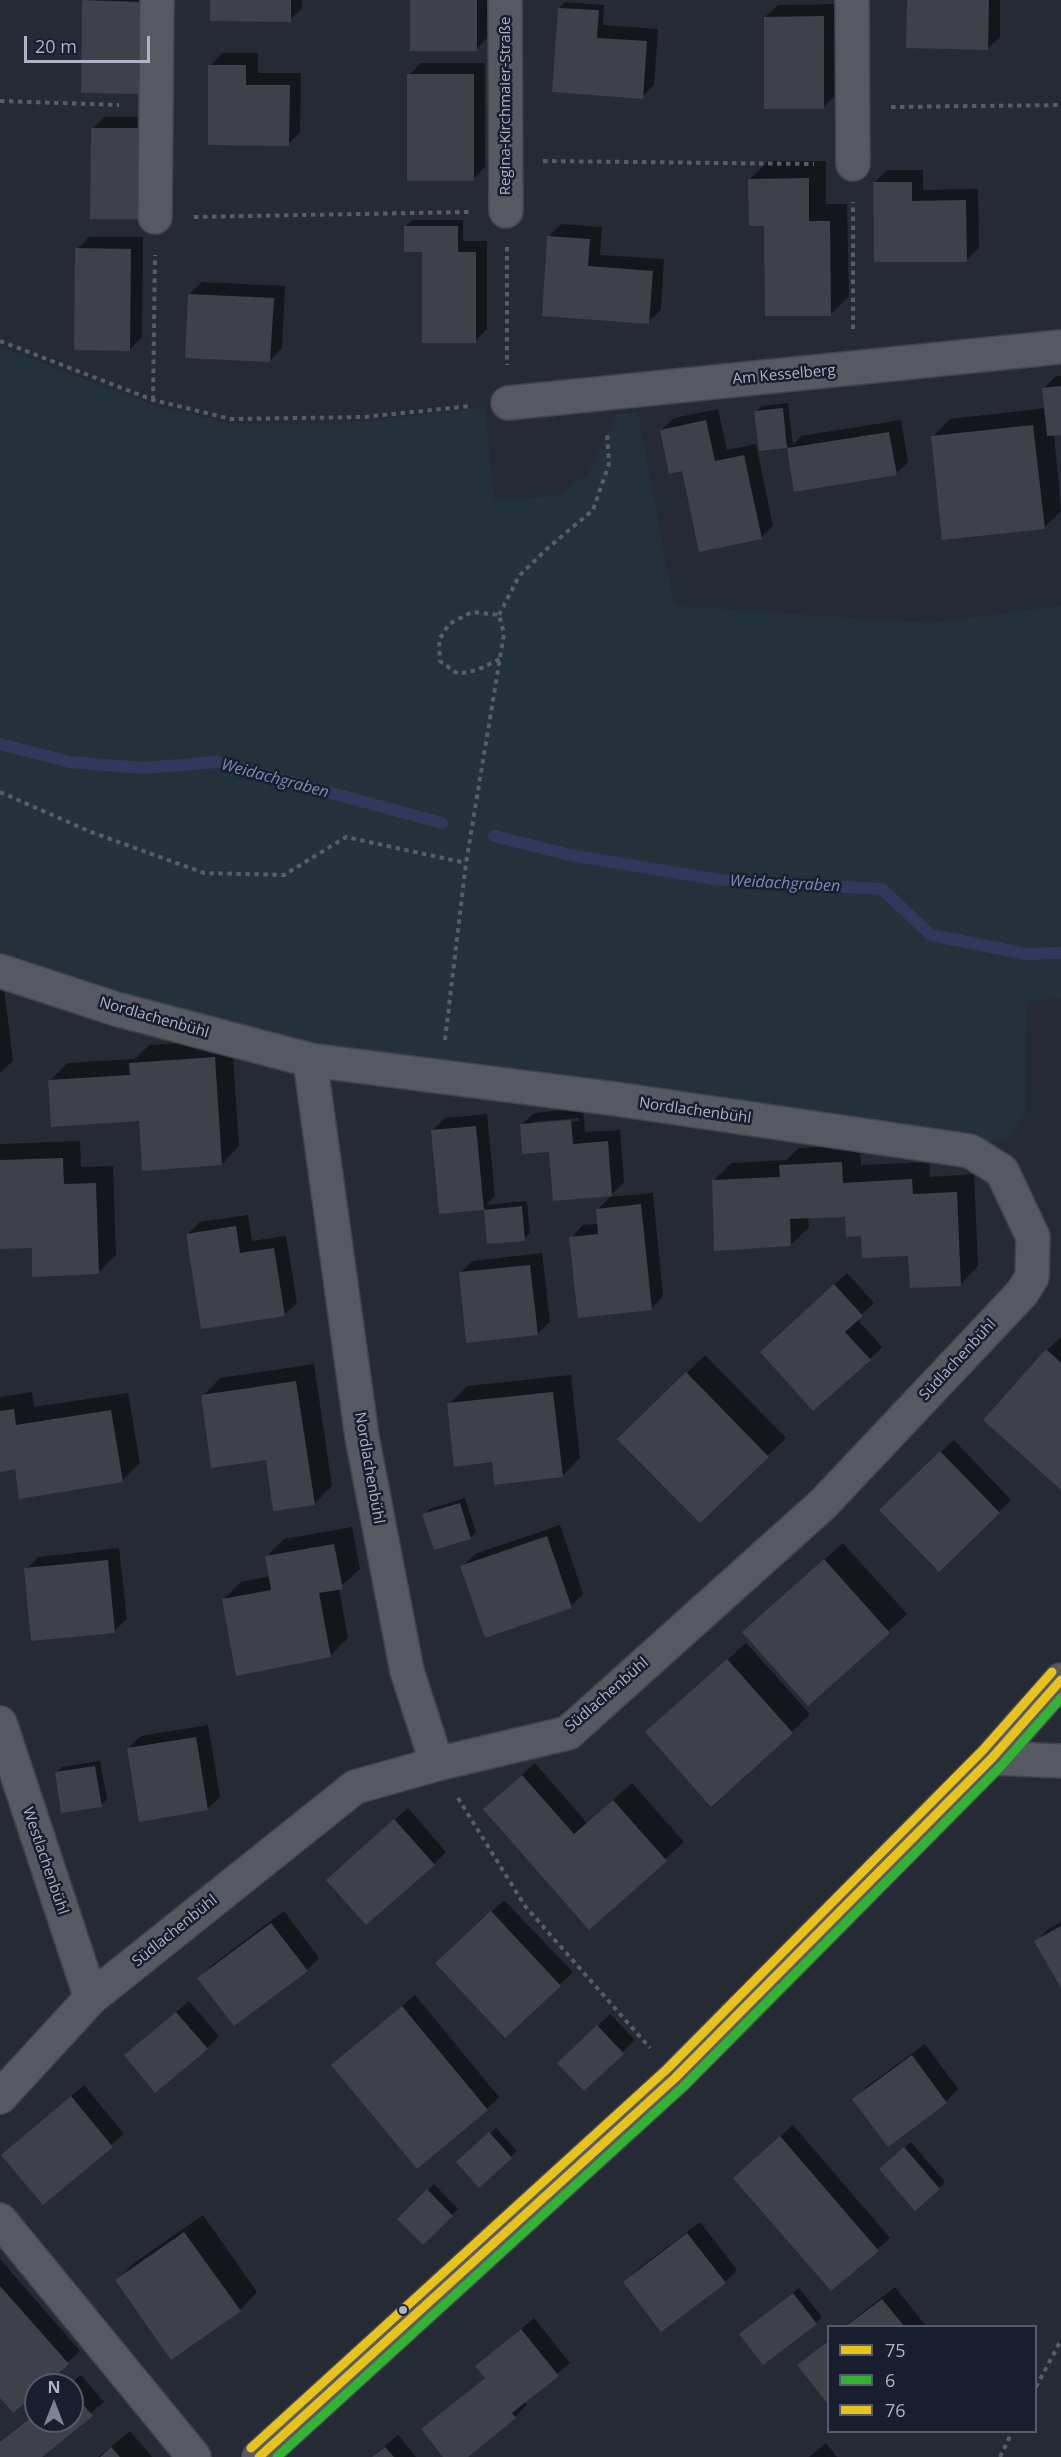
<!DOCTYPE html>
<html>
<head>
<meta charset="utf-8">
<style>
  body { margin:0 }
  #map { position:relative; width:1061px; height:2457px; overflow:hidden; background:#262a34; font-family:"Open Sans",sans-serif }
  canvas { display:block }
  .legend { position:absolute; left:827px; top:2325px; width:210px; height:108px; box-sizing:border-box; background:#191e2f; border:2px solid #555a6c; margin:0; padding:8px 10px; list-style:none; font-size:18px; color:#aeb3c7 }
  .legend li { display:flex; align-items:center; gap:12px; height:30px }
  .legend b { width:30px; border:2px solid #555a6c }
  .north { position:absolute; left:24px; top:2373px; width:60px; height:60px; box-sizing:border-box; background:#191e2f; border:2px solid #555a6c; border-radius:50%; rotate:0deg; font-size:16px; font-weight:700; line-height:24px; text-align:center; color:#aeb3c7 }
  .north::after { content:''; display:block; margin:auto; width:21px; height:27px; background:#7e8394; clip-path:polygon(50% 0,100% 100%,50% 72%,0 100%) }
  .scale { position:absolute; left:24px; top:36px; width:126px; height:27px; box-sizing:border-box; border:3px solid #aeb3c7; border-top:0; padding-left:8px; font-size:18px; line-height:21px; white-space:nowrap; color:#aeb3c7; -webkit-text-stroke:4px #191e2f; paint-order:stroke }
</style>
</head>
<body>
<div id="map">
<canvas width="1061" height="2457"></canvas>
<ul class="legend">
<li><b style="height:8px;background:#e8c31b"></b>75</li>
<li><b style="height:8px;background:#33b333"></b>6</li>
<li><b style="height:8px;background:#e8c31b"></b>76</li>
</ul>
<div class="north">N</div>
<div class="scale">20 m</div>
</div>
<script>
const g = document.querySelector('canvas').getContext('2d');
g.lineJoin = 'round';
function fillPath(path, color) { g.fillStyle = color; g.fill(path, 'evenodd'); }
function strokePath(path, color, width, dash) { g.strokeStyle = color; g.lineWidth = width; g.lineCap = dash ? 'butt' : 'round'; g.setLineDash(dash || []); g.stroke(path); }
function drawText(font, color, halo, rows, align = 'center') {
  g.font = font + ' "Open Sans",sans-serif'; g.lineWidth = 5; g.setLineDash([]); g.textBaseline = 'middle'; g.strokeStyle = halo; g.fillStyle = color; for (const [text, x, y, turn = 0] of rows) {
    g.save(); g.translate(x, y); g.rotate((+turn || 0) * Math.PI / 180); g.textAlign = isNaN(turn) ? turn : align; if (halo) g.strokeText(text, 0, 0); g.fillText(text, 0, 0); g.restore();
  }
}
fillPath(new Path2D(`
  M0,347l155,59 74,18 135,-2 121,-15 9,94 64,-5 30,-22 29,-60 21,-2 36,194 255,17 132,-17v392l-34,4 -1,108 -17,30 -39,2 -661,-91 -309,-89z`), '#23323a');
fillPath(new Path2D(`
  M84,0h70l-71,92z
  M212,0h90v8l-12,12z
  M411,0h77v37l-12,13z
  M909,0h91v37l-13,12z
  M565,2l39,3 -1,20 55,4 -4,56 -12,12 -83,-89z
  M836,4v91l-12,12 -59,-90 13,-12z
  M222,53h36v20h43l-1,59 -12,12 -78,-78z
  M421,63h64v104l-12,12 -64,-104z
  M104,117h47l-60,100 1,-88z
  M768,161h58v43h21l2,92 -18,18 -66,-90 -15,-45z
  M887,170h36v20l55,-1 1,59 -13,12 -91,-78z
  M412,220h51v21h24v88l-12,12 -51,-90 -18,-25z
  M561,224l41,3 -2,28 64,4 -3,51 -13,12 -99,-86z
  M89,237h54l-1,100 -12,12 -53,-100z
  M202,282l83,4 -3,62 -12,12 -81,-66z
  M1056,376h5v58h-7l7,77 -17,17 -111,-91 17,-18 96,-11 -2,-20z
  M788,403l5,42 8,-9 100,-16 7,42 -12,12 -101,17 -7,-45 -28,3 -4,-38 6,-5z
  M718,409l9,41 29,-6 17,82 -12,12 -78,-69 -22,-39 13,-12z
  M0,972h2l11,89 -13,12z
  M232,1040l7,106 -17,18 -82,-44 -90,-39 17,-18 68,-4 14,-14z
  M583,1108l2,24 35,-2 4,52 -12,12 -61,-44 -30,-25 13,-12zM578,1118l1,3 -46,4v-3z
  M487,1114l8,82 -9,9 41,-4 3,32 -6,6 -36,4 -3,-35 -44,4 -8,-82 12,-12z
  M80,1141l1,26 32,-1 3,89 -18,18 -65,-26 -33,1v-104z
  M860,1145l1,20 68,-3 1,15 44,-3 4,92 -17,18 -51,-29 -48,-21 -16,-19 -38,2 1,10 -18,18 -78,-64 18,-18 55,-3 13,-12z
  M653,1193l10,103 -12,13 -80,-71 12,-13 16,-1 -2,-14 13,-13z
  M248,1215l4,26 34,-5 11,67 -13,12 -96,-81 12,-12z
  M542,1253l8,69 -13,12 -77,-61 12,-12z
  M847,1273l27,30 -17,16 25,28 -12,12 -96,-20z
  M1061,1337v151l-14,-138z
  M705,1355l81,83 -86,83 -63,-100z
  M314,1364l18,122 -18,18 -111,-108 17,-18z
  M571,1375l9,83 -18,18 -69,-15 -44,-57 18,-18z
  M32,1392l2,15 94,-14 12,70 -18,18 -106,-13 -16,2v-73z
  M954,1440l57,60 -72,70 -58,-60z
  M465,1498l11,34 -6,6 -46,-23 6,-6z
  M560,1525l23,69 -12,12 -109,-39 13,-13z
  M352,1527l8,42 -21,19 9,50 -18,18 -107,-56 18,-18 29,-6 -4,-19 18,-18z
  M843,1543l64,71 -99,90 -64,-72z
  M119,1548l8,71 -13,12 -88,-62 12,-12z
  M746,1643l64,71 -18,18h-145z
  M208,1725l12,72 -13,12 -79,-61 13,-12z
  M100,1761l7,38 -6,6 -45,-32 6,-6z
  M535,1763l52,60 45,-40 52,59 -95,85 -92,-130z
  M408,1808l38,44 -12,12 -94,4z
  M504,1900l69,72 -68,64 -56,-85z
  M284,1911l35,47 -12,12 -108,8 12,-12z
  M1061,1922v63l-25,-43 12,-13z
  M415,1995l84,102 -12,12 -154,-44z
  M189,2001l30,35 -12,12 -81,7z
  M610,2014l25,26 -51,49 -13,-38z
  M925,2044l33,45 -12,13 -92,-3 12,-12z
  M84,2085l40,49 -81,69 -27,-60z
  M793,2125l97,113 -58,51 -85,-123z
  M496,2128l21,23 -38,35 -15,-30z
  M911,2142l34,40 -6,6 -53,-24z
  M434,2184l24,25 -35,34 -24,-24z
  M203,2215l54,77 -17,18 -123,-30 17,-17z
  M700,2222l37,48 -12,12 -100,1 12,-13z
  M0,2259l80,92 -37,34h-7v6l-36,4z
  M895,2287l31,39h-81z
  M799,2288l23,29 -6,6 -75,11z
  M534,2318l36,45 -46,38 3,4 -12,12 -50,40h-20l-22,-28 63,-52 -9,-11z
  M828,2340v62l-29,-37z
  M81,2375l23,27 -64,55h-40v-15l36,-30v9h36v-36h-3z
  M130,2431l22,26h-54z
  M398,2435l18,22h-44z
  M826,2443l11,14h-28z`), '#0007');
strokePath(new Path2D(`
  M0,744l70,18 73,6 74,-6 225,61
  M494,836l76,19 150,25 162,9 49,46 96,19 34,-1`), '#30395c', 12);
fillPath(new Path2D(`
  M82,0l60,2 -1,92 -60,-1z
  M210,0h81v22l-81,-1z
  M410,0h67v51h-67z
  M907,0h82l-1,50 -82,-2z
  M558,8l41,2 -2,28 50,3 -4,58 -91,-7z
  M824,16v93h-60v-92z
  M208,65h38v20h44l-1,61 -81,-1z
  M407,74h67v107h-67z
  M91,128h49l-1,91h-49z
  M809,178v43h21l1,95h-66l-1,-90h-15l-1,-47z
  M873,182h39v19l54,-1 1,62h-93z
  M404,226h54v26h18v91h-54v-91h-18z
  M547,236l43,3 -2,27 65,5 -4,53 -107,-8z
  M75,248l56,1 -1,102 -56,-1z
  M188,294l86,4 -4,64 -85,-4z
  M1061,386v49l-14,1 -5,-48z
  M783,408l4,40 -28,3 -5,-40z
  M706,420l9,41 29,-6 18,84 -63,13 -17,-81 -13,3 -9,-44z
  M1033,425l12,104 -103,11 -11,-104z
  M889,432l8,43 -103,17 -7,-44z
  M215,1057l7,108 -80,6 -3,-50 -88,6 -3,-47 82,-5 -1,-12z
  M571,1120l2,24 35,-3 4,55 -59,5 -4,-49 -27,2 -2,-30z
  M476,1126l8,84 -45,4 -8,-84z
  M63,1158l1,26 32,-1 3,91 -67,3v-29l-32,1v-89z
  M842,1162l1,21 69,-4 1,15 44,-2 4,94 -51,2 -2,-32 -46,2 -1,-22 -15,1 -1,-20 -55,2 1,27 -77,5 -2,-71 68,-3 -1,-12z
  M641,1204l11,106 -74,8 -9,-81 29,-3 -2,-25z
  M522,1206l3,35 -38,3 -3,-34z
  M236,1226l4,27 34,-5 11,68 -84,13 -15,-95z
  M530,1265l8,70 -72,8 -7,-71z
  M834,1284l29,32 -18,16 26,28 -58,51 -53,-59z
  M1046,1349l15,14v127l-78,-70z
  M686,1372l83,85 -69,66 -83,-84z
  M296,1381l19,124 -42,6 -7,-51 -55,8 -10,-73z
  M553,1392l10,85 -69,8 -2,-23 -38,5 -7,-64z
  M14,1409l2,16 95,-15 12,72 -104,17 -4,-30 -15,3v-61z
  M940,1451l60,62 -61,59 -60,-62z
  M460,1503l11,36 -37,11 -12,-36z
  M547,1536l25,72 -87,30 -25,-72z
  M334,1544l9,45 -24,4 12,64 -95,19 -14,-77 49,-9 -6,-34z
  M824,1559l66,74 -82,73 -66,-74z
  M108,1560l7,73 -84,8 -7,-73z
  M727,1659l66,74 -82,74 -66,-75z
  M196,1737l12,73 -69,12 -12,-74z
  M95,1766l7,41 -41,6 -6,-41z
  M522,1775l52,59 39,-34 54,61 -78,69 -106,-121z
  M394,1819l41,46 -69,60 -40,-45z
  M491,1911l70,75 -56,52 -70,-75z
  M271,1923l37,48 -74,55 -37,-48z
  M1061,1926v62l-27,-47z
  M402,2006l86,104 -71,59 -86,-104z
  M176,2012l32,37 -53,44 -31,-38z
  M597,2025l27,29 -40,37 -27,-28z
  M912,2055l35,48 -59,44 -36,-48z
  M71,2096l42,51 -70,58 -42,-50z
  M489,2132l23,26 -33,30 -23,-26z
  M780,2136l99,115 -48,40 -98,-113z
  M904,2147l36,42 -25,22 -36,-42z
  M427,2189l26,27 -30,29 -26,-26z
  M184,2232l57,79 -70,49 -56,-80z
  M687,2233l39,50 -65,49 -38,-50z
  M0,2286l69,78 -24,21h-9v8l-23,20 -13,-15z
  M793,2293l24,31 -54,41 -24,-31z
  M882,2299l22,27h-58z
  M521,2329l38,47 -47,37 4,5 -48,39h-25l-22,-28 64,-51 -10,-12z
  M828,2341v63l-31,-39z
  M72,2391l21,25 -51,41h-42v-15l36,-29v8h36z
  M111,2447l9,10h-20z
  M385,2447l9,10h-22z`), '#3e404a');
const minor = new Path2D(`
  M505,0l1,211
  M852,0l1,164
  M155,217l2,-217
  M508,403l553,-56
  M0,971l116,38 194,51 306,39 354,52 32,20 31,66 -1,40 -10,16 -199,211 -255,229 -131,31 -82,23 -264,211 -91,99
  M310,1060l52,377 45,234 30,93
  M0,1723l91,275
  M992,1758l69,3
  M0,2220l194,237`);
const major = new Path2D(`
  M259,2457l416,-379 317,-320 69,-78`);
strokePath(minor, '#42454d', 36);
strokePath(major, '#434751', 36);
strokePath(new Path2D(`
  M0,101l119,4
  M891,107l170,-2
  M543,161l271,3
  M194,217l275,-5
  M507,247v118
  M853,329v-127
  M0,341l153,59 78,19 133,-2 107,-11
  M153,400l2,-145
  M499,615l20,-39 30,-29 44,-37 16,-46 -2,-33
  M0,792l91,40 113,41 80,2 62,-38 120,26
  M445,1040l21,-177 38,-229 -5,-19 -27,-3 -23,12 -10,16 1,21 18,13 19,-4 23,-11
  M458,1798l67,108 125,142
  M1036,2387l25,-47
  M1000,2457l12,-25`), '#585d66', 4, [4.5, 4.5]);
strokePath(minor, '#565862', 33);
strokePath(major, '#585a65', 33);
strokePath(new Path2D(`
  M259,2457l416,-379 317,-320 69,-78`), '#e8c31b', 9);
strokePath(new Path2D(`
  M277,2457l407,-371 317,-320 60,-68`), '#33b333', 9);
strokePath(new Path2D(`
  M251,2448l416,-379 316,-319 69,-78`), '#e8c31b', 9);
for (const [x, y, r, color] of [
  [403,2310,5,"#aeb3c7"]
]) { const dot = new Path2D(); dot.arc(x, y, r, 0, 2 * Math.PI); g.fillStyle = color; g.fill(dot); strokePath(dot, '#191e2f', 2); }
drawText('15px', '#aeb3c7', '#191e2f', [
  ["Regina-Kirchmaier-Straße",506,106,-90],
  ["Am Kesselberg",784,375,-5],
  ["Nordlachenbühl",154,1018,16],
  ["Nordlachenbühl",695,1111,8],
  ["Südlachenbühl",958,1360,-47],
  ["Nordlachenbühl",369,1468,80],
  ["Südlachenbühl",607,1695,-41],
  ["Westlachenbühl",45,1861,71],
  ["Südlachenbühl",175,1931,-39]
]);
drawText('italic 16px', '#7c8ab5', '#191e2f', [
  ["Weidachgraben",275,779,15],
  ["Weidachgraben",785,884,3]
]);
</script>
</body>
</html>
